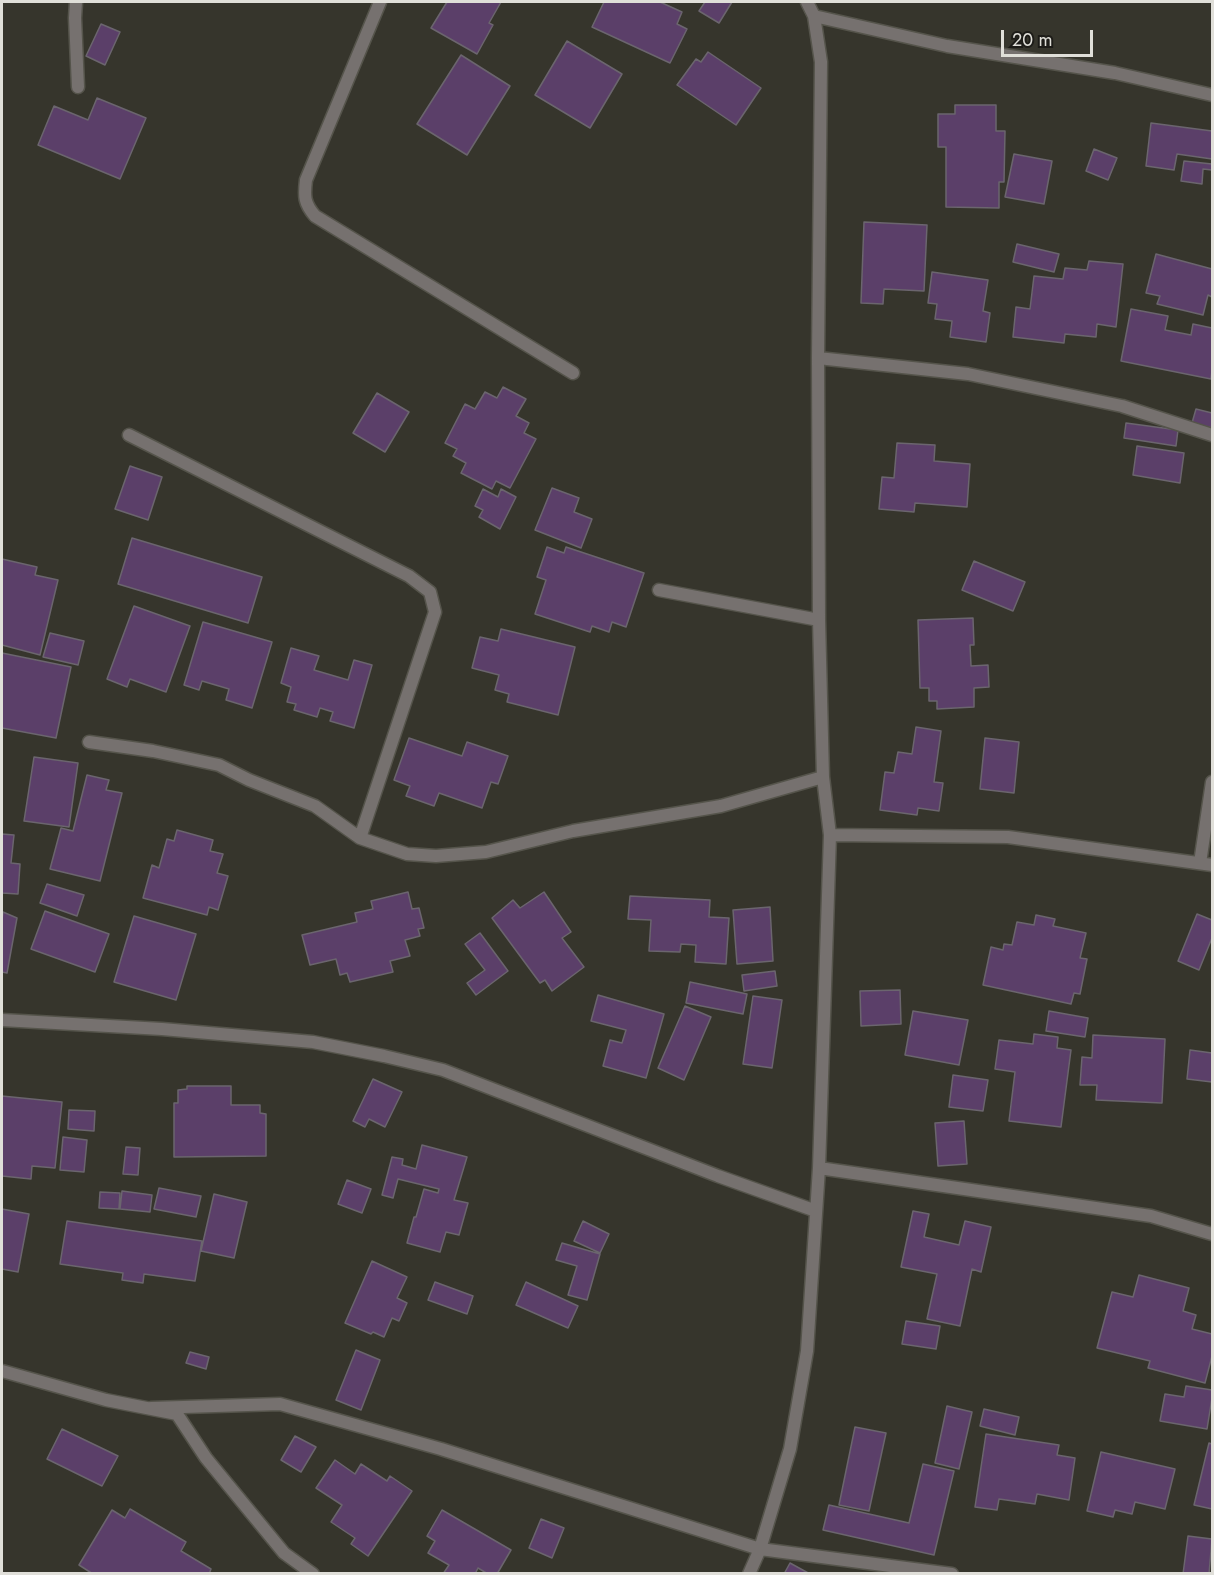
<!DOCTYPE html>
<html>
<head>
<meta charset="utf-8">
<style>
  body { margin:0 }
  #map { position:relative; width:1214px; height:1575px; overflow:hidden; background:#36352c; font-family:Jost,sans-serif }
  canvas { display:block }
  .frame { position:absolute; inset:0; border:3px solid #e0dfd9; pointer-events:none }
  .scale { position:absolute; left:1001px; top:30px; width:92px; height:27px; box-sizing:border-box; border:3px solid #e0dfd9; border-top:0; padding-left:8px; font-size:18px; line-height:21px; white-space:nowrap; color:#e0dfd9; -webkit-text-stroke:4px #1d1c18; paint-order:stroke }
</style>
</head>
<body>
<div id="map">
<canvas width="1214" height="1575"></canvas>
<div class="frame"></div>
<div class="scale">20 m</div>
</div>
<script>
const g = document.querySelector('canvas').getContext('2d');
g.lineJoin = 'round';
function fillPath(path, color) { g.fillStyle = color; g.fill(path, 'evenodd'); }
function strokePath(path, color, width, dash) { g.strokeStyle = color; g.lineWidth = width; g.lineCap = dash ? 'butt' : 'round'; g.setLineDash(dash || []); g.stroke(path); }
const building = new Path2D(`
  M447,2h54l-12,21 4,2 -16,29 -46,-26z
  M604,2h56l22,10 -5,12 10,5 -17,34 -78,-36z
  M705,2h27l-13,21 -20,-12z
  M101,24l19,8 -15,33 -19,-9z
  M567,41l55,33 -32,54 -55,-33z
  M708,52l53,36 -25,37 -59,-40 19,-26 5,3z
  M461,55l49,31 -43,69 -50,-31z
  M97,98l49,20 -26,61 -82,-34 16,-39 34,14z
  M955,105h41v26h9l-1,51h-5v26l-53,-1v-60h-8v-33h17z
  M1151,123l61,8v28l-35,-5 -3,16 -28,-4z
  M1094,149l23,9 -9,22 -22,-9z
  M1014,154l38,7 -8,43 -39,-7z
  M1184,161l28,3v6l-9,-1 -1,15 -21,-3z
  M864,222l63,3 -3,66 -40,-2 -1,15 -22,-1z
  M1017,244l42,10 -5,18 -41,-10z
  M1156,254l56,15v28l-4,-2 -5,20 -46,-11 3,-8 -14,-3z
  M1089,261l34,3 -7,63 -19,-3 -1,13 -31,-3 -1,9 -51,-6 3,-30 14,2 4,-33 29,3 2,-11 22,2z
  M932,272l56,8 -5,31 7,2 -4,29 -36,-5 2,-16 -17,-2 2,-15 -9,-1z
  M1131,309l37,7 -3,14 26,5 2,-11 19,4v42l-1,9 -90,-18z
  M503,387l23,12 -10,17 13,7 -5,10 12,6 -26,49 -14,-7 -4,8 -31,-16 5,-10 -13,-7 4,-7 -12,-6 20,-39 10,5 10,-17 12,6z
  M377,393l32,19 -24,40 -32,-19z
  M1196,409l16,4v15l-20,-5z
  M1126,423l52,7 -2,16 -52,-8z
  M897,443l38,2 -1,16 36,3 -3,43 -52,-4 -1,9 -35,-3 3,-32 12,1z
  M1137,446l47,7 -4,30 -47,-8z
  M130,466l32,11 -14,43 -33,-11z
  M552,488l27,10 -5,14 18,7 -11,29 -46,-18z
  M483,489l15,8 3,-8 15,8 -16,32 -21,-12 4,-7 -8,-4z
  M132,538l130,39 -14,46 -130,-39z
  M547,547l17,6 2,-6 78,26 -18,54 -14,-5 -3,10 -17,-6 -2,6 -55,-18 11,-34 -9,-3z
  M2,559l35,8 -2,8 23,5 -18,75 -38,-10z
  M974,561l51,21 -12,29 -51,-21z
  M134,606l56,20 -24,66 -36,-13 -3,8 -20,-8z
  M973,618l1,27h-4l1,21 17,-1 1,22 -15,1v19l-37,2v-8h-8v-13h-9l-2,-68z
  M203,622l69,20 -20,66 -26,-8 3,-11 -27,-8 -3,9 -15,-5z
  M501,629l74,18 -17,68 -51,-13 2,-8 -14,-4 4,-15 -27,-7 8,-31 18,4z
  M50,633l34,8 -6,24 -35,-8z
  M291,648l28,8 -5,14 34,10 6,-20 18,5 -18,63 -24,-7 3,-9 -13,-4 -3,9 -23,-7 2,-6 -9,-2 4,-15 -10,-4z
  M2,653l69,14 -15,71 -54,-10z
  M916,727l25,4 -7,51 9,1 -4,28 -21,-3 -1,7 -37,-5 5,-38 9,1 4,-21 14,2z
  M409,738l53,18 5,-14 41,14 -10,28 -7,-2 -9,26 -43,-15 -5,13 -28,-10 4,-10 -16,-6z
  M985,738l34,4 -5,51 -34,-4z
  M34,757l44,6 -9,64 -45,-6z
  M87,775l22,5 -3,10 16,3 -22,88 -50,-12 11,-41 12,3z
  M177,830l36,10 -3,11 13,3 -6,19 11,3 -10,34 -9,-3 -2,8 -64,-17 9,-33 7,3 8,-29 7,2z
  M2,834l12,1 -3,28 9,1 -2,30 -16,-1z
  M47,884l37,11 -7,21 -37,-13z
  M408,892l4,17 7,-1 5,20 -6,1 2,7 -15,4 5,16 -20,5 3,11 -43,10 -3,-9 -7,2 -4,-16 -26,6 -8,-30 55,-13 -2,-9 18,-4 -2,-8z
  M544,892l27,40 -9,6 22,29 -32,24 -7,-11 -5,3 -48,-65 21,-18 7,8z
  M630,896l80,4 -1,17 20,1 -3,46 -31,-2 1,-17 -15,-1 -1,8 -31,-1 2,-31 -23,-1z
  M770,907l3,54 -36,3 -4,-54z
  M45,911l64,23 -14,38 -64,-23z
  M3,912l14,6 -10,55 -5,-1v-52z
  M1197,914l15,6v18l-13,32 -21,-9z
  M1036,915l19,4 -2,7 33,7 -6,25 7,1 -7,35 -6,-1 -3,11 -88,-19 8,-38 12,3 1,-6 8,1 5,-23 17,3z
  M134,916l62,18 -20,66 -62,-18z
  M480,933l28,38 -32,24 -9,-12 18,-13 -20,-26z
  M775,971l2,15 -33,5 -2,-16z
  M690,982l57,12 -4,20 -57,-11z
  M900,990l1,34 -40,2 -1,-35z
  M598,995l66,19 -18,64 -43,-12 7,-26 12,3 4,-13 -35,-9z
  M753,996l29,4 -10,68 -29,-4z
  M685,1006l26,11 -27,63 -26,-12z
  M913,1011l55,9 -9,45 -54,-10z
  M1049,1011l39,7 -3,19 -39,-6z
  M1034,1034l24,3 -1,11 14,2 -10,77 -52,-6 6,-49 -20,-3 4,-29 34,4z
  M1093,1035l72,4 -3,64 -66,-3 1,-15h-17l2,-28 10,1z
  M1190,1050l22,3v29l-25,-3z
  M953,1075l35,5 -5,31 -34,-4z
  M373,1079l29,13 -17,35 -16,-8 -4,8 -12,-6z
  M187,1086h44v19h29v8l6,1v42l-92,1v-54h4v-13l9,-1z
  M2,1096l60,6 -7,66 -23,-2 -1,13 -29,-3z
  M69,1110l26,1 -1,20 -26,-2z
  M964,1121l3,43 -29,2 -3,-43z
  M63,1137l24,3 -3,32 -24,-2z
  M422,1145l45,12 -13,43 14,3 -9,32 -13,-3 -6,20 -33,-9 7,-26h2l8,-28 14,4 1,-4 -41,-10 -5,19 -11,-3 10,-38 11,2 -1,6 14,4z
  M126,1147l14,1 -2,27 -15,-1z
  M347,1180l24,9 -9,24 -24,-9z
  M159,1188l42,8 -5,21 -42,-8z
  M122,1191l30,4 -2,17 -30,-3z
  M100,1192l20,1 -1,16 -20,-1z
  M214,1194l33,8 -13,56 -33,-7z
  M2,1209l27,5 -11,58 -16,-3z
  M913,1211l16,3 -5,23 35,8 6,-24 26,6 -10,45 -9,-3 -12,57 -33,-7 10,-45 -36,-7z
  M67,1221l135,20 -7,40 -51,-7 -1,9 -21,-3 1,-7 -63,-9z
  M583,1221l26,13 -9,19 -26,-12z
  M562,1243l38,11 -13,46 -19,-5 9,-29 -21,-6z
  M372,1261l35,16 -10,21 10,5 -8,18 -7,-3 -8,19 -11,-5 -2,2 -26,-11z
  M1139,1275l50,13 -6,23 13,4 -4,14 20,5v22l-7,27 -57,-15 2,-7 -53,-13 15,-56 21,5z
  M435,1282l38,14 -6,18 -39,-14z
  M526,1282l52,24 -10,22 -52,-23z
  M906,1321l34,5 -4,23 -34,-5z
  M356,1350l24,10 -19,50 -25,-10z
  M190,1352l19,5 -3,12 -20,-6z
  M1186,1386l26,4v8l-5,31 -47,-8 5,-27 19,3z
  M947,1406l25,6 -13,57 -24,-6z
  M984,1409l35,8 -4,18 -35,-9z
  M855,1427l31,6 -17,78 -30,-6z
  M62,1429l56,27 -16,30 -55,-27z
  M986,1434l73,11 -2,10 18,3 -6,42 -32,-6 -2,10 -36,-5 -2,11 -22,-3z
  M295,1436l21,11 -15,25 -20,-12z
  M1209,1443l3,1v65l-18,-4z
  M1101,1452l74,17 -10,40 -30,-7 -3,12 -17,-4 -2,7 -26,-6z
  M335,1460l20,14 6,-10 26,17 3,-5 22,15 -44,65 -17,-12 4,-6 -24,-16 11,-17 -26,-17z
  M923,1464l31,7 -20,84 -111,-25 6,-25 80,18z
  M130,1509l56,33 -5,9 30,18 -2,5h-116l-14,-9 33,-55 13,8z
  M442,1510l69,40 -14,24h-9l-10,-6 -3,6h-32l6,-9 -21,-12 7,-12 -8,-5z
  M541,1519l23,9 -12,30 -23,-10z
  M1188,1536l24,3 -3,35h-26z
  M790,1563l20,11h-26z`);
fillPath(building, '#5b3f69');
strokePath(building, '#6b656e', 1.5);
const street = new Path2D(`
  M76,2l-1,16 3,69
  M380,2l-74,178c-2,16 -2,23 9,36l258,157
  M814,16l133,30 168,27 97,22
  M818,358l150,16 154,32 90,29
  M129,435l280,141 21,16 5,20 -75,226
  M659,590l160,30
  M89,742l64,9 66,14 30,15 66,26 45,32 47,16 29,2 50,-4 87,-21 148,-25 102,-29
  M830,835l178,2 204,28
  M1200,863l12,-81
  M2,1020l160,9 151,13 71,14 59,14 275,106 98,35
  M819,1168l332,48 61,18
  M2,1371l104,29 71,14 29,44 78,95 29,21
  M151,1408l129,-4 161,45 319,100 192,25
  M749,1574l11,-25 30,-100 17,-98 12,-183 11,-333 -7,-58 -4,-157 -1,-262 3,-296 -7,-46 -7,-14`);
strokePath(street, '#55544b', 15);
strokePath(street, '#76716f', 12);
</script>
</body>
</html>
